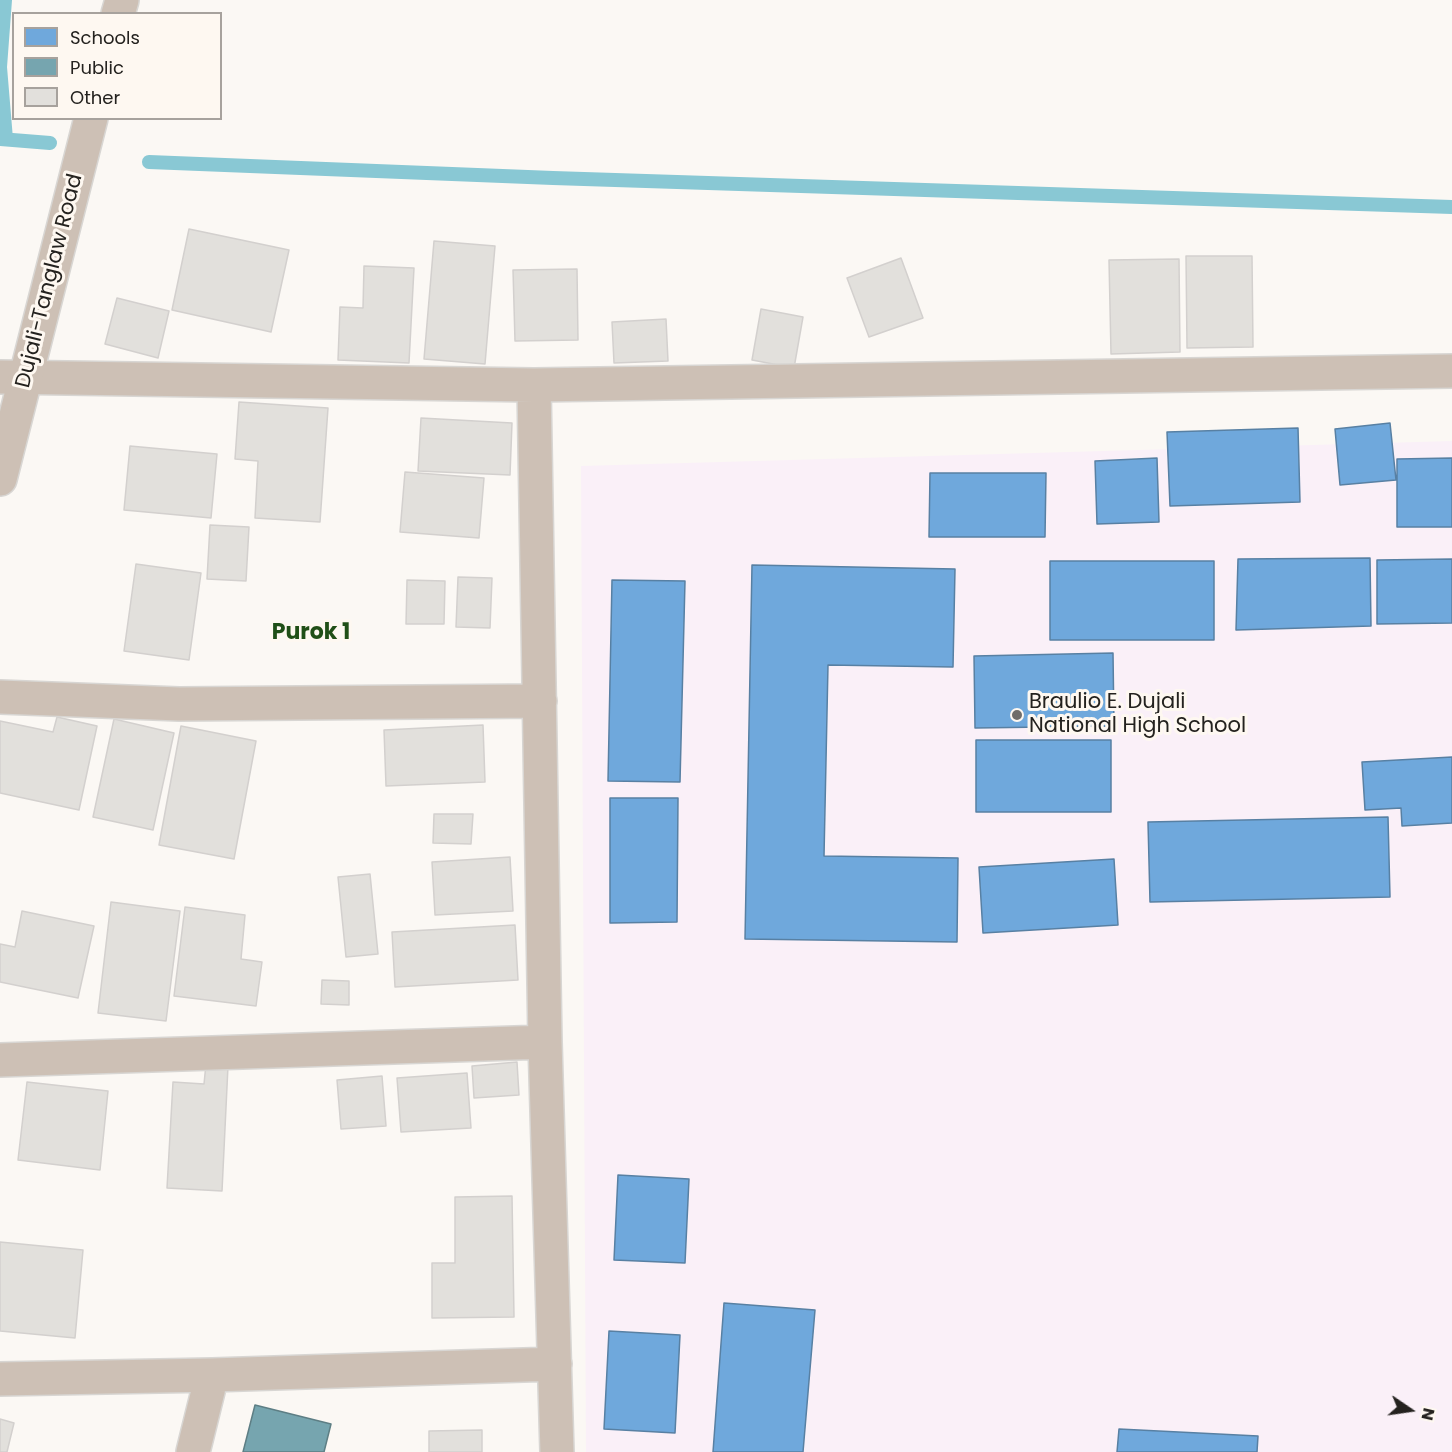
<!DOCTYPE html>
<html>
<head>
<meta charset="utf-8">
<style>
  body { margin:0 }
  #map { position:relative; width:1452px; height:1452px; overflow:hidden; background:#fbf8f4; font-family:Poppins,sans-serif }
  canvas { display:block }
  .legend { position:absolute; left:12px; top:12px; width:210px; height:108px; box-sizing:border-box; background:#fef8f1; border:2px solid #a7a29d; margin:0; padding:8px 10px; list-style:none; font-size:18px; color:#24221f }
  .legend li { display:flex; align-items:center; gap:12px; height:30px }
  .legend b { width:30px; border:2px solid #a7a29d }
  .north { position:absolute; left:1380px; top:1380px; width:60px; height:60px; -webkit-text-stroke:4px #fef8f1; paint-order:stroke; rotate:103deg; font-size:16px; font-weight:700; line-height:24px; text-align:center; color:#24221f }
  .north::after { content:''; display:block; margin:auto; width:21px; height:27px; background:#24221f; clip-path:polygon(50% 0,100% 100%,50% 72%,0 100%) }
</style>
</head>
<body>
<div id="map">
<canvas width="1452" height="1452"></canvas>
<ul class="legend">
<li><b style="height:16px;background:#6fa8dc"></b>Schools</li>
<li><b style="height:16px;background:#76a5af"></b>Public</li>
<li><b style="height:16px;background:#e2e0dc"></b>Other</li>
</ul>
<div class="north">N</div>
</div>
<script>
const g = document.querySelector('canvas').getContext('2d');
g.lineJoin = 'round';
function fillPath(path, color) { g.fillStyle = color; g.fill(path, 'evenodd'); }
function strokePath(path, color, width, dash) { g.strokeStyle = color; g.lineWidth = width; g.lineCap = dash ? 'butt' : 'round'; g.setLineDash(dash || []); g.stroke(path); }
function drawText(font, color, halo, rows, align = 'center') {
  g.font = font + ' Poppins,sans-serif'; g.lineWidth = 6; g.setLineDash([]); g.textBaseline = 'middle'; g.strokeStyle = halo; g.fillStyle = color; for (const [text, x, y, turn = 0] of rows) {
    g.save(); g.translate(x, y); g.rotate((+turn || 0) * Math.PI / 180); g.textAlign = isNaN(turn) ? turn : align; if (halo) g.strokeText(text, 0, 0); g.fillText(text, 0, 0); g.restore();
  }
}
fillPath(new Path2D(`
  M1452,441v1011h-866l-5,-986z`), '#faf0f8');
const schools = new Path2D(`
  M1390,423l6,57 -56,5 -5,-56z
  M1298,428l2,74 -130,4 -3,-74z
  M1157,458l2,64 -62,2 -2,-63z
  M1452,458v69h-55v-68z
  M930,473h116l-1,64h-116z
  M1370,558l1,68 -135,4 2,-71z
  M1452,559v64l-75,1v-64z
  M1050,561h164v79h-164z
  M752,565l203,4 -2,98 -125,-2 -4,191 134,2 -1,84 -212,-3z
  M612,580l73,1 -5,201 -72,-1z
  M1113,653l1,73 -139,2 -1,-72z
  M976,740h135v72h-135z
  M1452,757v66l-50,3 -1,-18 -36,2 -3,-48z
  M610,798h68l-1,124 -67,1z
  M1388,817l2,80 -240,5 -2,-80z
  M1114,859l4,66 -135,8 -4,-66z
  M618,1175l71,4 -4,84 -71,-3z
  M724,1303l91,7 -12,142h-90z
  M609,1331l71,4 -5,98 -71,-4z
  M1119,1429l139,7 -1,16h-140z`);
fillPath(schools, '#6fa8dc');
strokePath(schools, '#5880a3', 1.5);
const public = new Path2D(`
  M255,1405l76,19 -7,28h-81z`);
fillPath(public, '#76a5af');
strokePath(public, '#5d7e84', 1.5);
strokePath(new Path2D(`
  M5,0l-5,67 6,72
  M0,139l50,4
  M149,162l404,16 899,29`), '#89c8d4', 14);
const building = new Path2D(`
  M189,229l100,21 -18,82 -99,-22z
  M434,241l61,5 -10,118 -61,-5z
  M1186,256h66l1,91 -66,1z
  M901,258l22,60 -54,19 -22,-59z
  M1179,259l1,93 -69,2 -2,-94z
  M364,266l50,2 -5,95 -71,-3 2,-53 23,1z
  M577,269l1,71 -63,1 -2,-71z
  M117,298l52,13 -11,47 -53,-14z
  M761,309l42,8 -9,51 -42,-8z
  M666,319l2,42 -54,2 -2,-41z
  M239,402l89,6 -8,114 -65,-4 3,-57 -23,-2z
  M421,418l91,5 -2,52 -92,-4z
  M130,446l87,8 -6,64 -87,-8z
  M405,472l79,6 -5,60 -79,-6z
  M210,525l39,2 -3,54 -39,-2z
  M136,564l65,9 -12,87 -65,-9z
  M458,577l34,1 -2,50 -34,-1z
  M407,580l38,1 -1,43h-38z
  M57,717l40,9 -18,84 -79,-17v-72l53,11z
  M114,719l60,14 -21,97 -60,-13z
  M483,725l2,57 -99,4 -2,-56z
  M181,726l75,15 -22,118 -75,-14z
  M434,814h39l-2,30 -38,-1z
  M510,857l3,54 -78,4 -3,-53z
  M370,874l8,80 -32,3 -8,-80z
  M111,902l69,9 -14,110 -68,-8z
  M185,907l60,8 -4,44 21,3 -6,44 -82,-10z
  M22,911l72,15 -16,72 -78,-16v-38l15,3z
  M515,925l3,55 -123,7 -3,-55z
  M322,980l27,1v24l-28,-1z
  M517,1062l2,33 -45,3 -2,-32z
  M206,1064l22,2 -6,125 -55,-3 6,-106 31,2z
  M467,1073l4,55 -70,4 -4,-54z
  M382,1076l4,50 -45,3 -4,-49z
  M27,1082l81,9 -8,79 -82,-10z
  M512,1196l2,121 -82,1v-55h23v-66z
  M0,1242l83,8 -8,88 -75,-7z
  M0,1419l14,4 -7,29h-7z
  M482,1430v22h-53v-21z`);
fillPath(building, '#e2e0dc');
strokePath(building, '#d3d0ce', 1.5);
const minor = new Path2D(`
  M0,377l534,8 918,-14
  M534,385l11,657 12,410
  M0,697l179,7 361,-3
  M0,1060l545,-18
  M0,1379l212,-4 343,-11
  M193,1452l19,-77`);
const tertiary = new Path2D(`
  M118,14l4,-14
  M0,479l91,-361`);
strokePath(minor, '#d8d6d3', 36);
strokePath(tertiary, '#d8d6d3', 36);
strokePath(minor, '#cdc0b5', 33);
strokePath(tertiary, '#cdc0b5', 33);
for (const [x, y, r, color] of [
  [1017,715,6,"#6f6d6a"]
]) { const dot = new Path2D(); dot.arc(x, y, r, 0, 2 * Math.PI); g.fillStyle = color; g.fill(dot); strokePath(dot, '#fef8f1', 2); }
drawText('21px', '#24221f', '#fef8f1', [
  ["Dujali-Tanglaw Road",50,281,-76]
]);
drawText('21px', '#24221f', '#fef8f1', [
  ["Braulio E. Dujali",1029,703],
  ["National High School",1029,727]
], 'left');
drawText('bold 22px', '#204f17', '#fef8f1', [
  ["Purok 1",311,633]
]);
</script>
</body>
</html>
